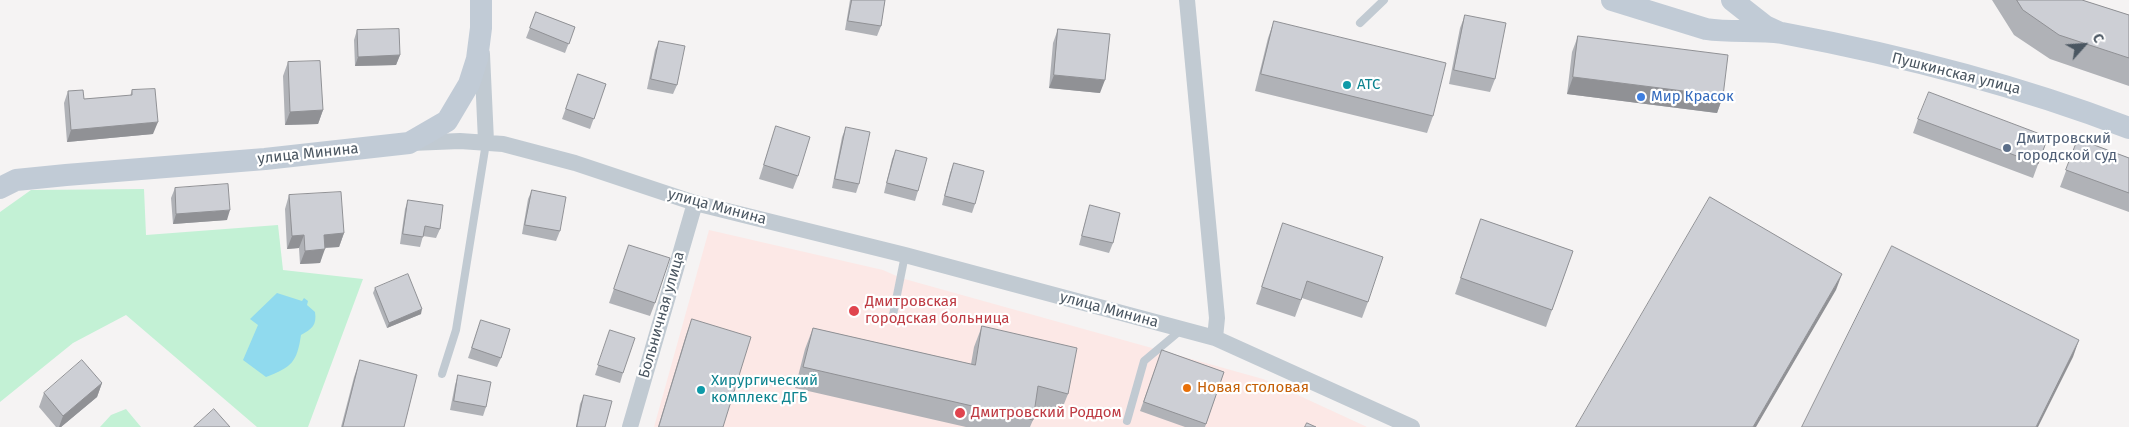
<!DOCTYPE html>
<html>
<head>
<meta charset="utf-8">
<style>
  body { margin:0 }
  #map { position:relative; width:2129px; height:427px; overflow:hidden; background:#f5f3f3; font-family:"Fira Sans",sans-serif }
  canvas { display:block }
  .north { position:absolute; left:2059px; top:20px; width:50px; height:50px; -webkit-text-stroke:4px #fff; paint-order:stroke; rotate:64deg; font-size:14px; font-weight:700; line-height:20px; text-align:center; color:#4a5661 }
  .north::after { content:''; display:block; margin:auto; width:18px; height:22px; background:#4a5661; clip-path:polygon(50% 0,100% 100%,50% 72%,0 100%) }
</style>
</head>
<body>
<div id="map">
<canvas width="2129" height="427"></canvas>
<div class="north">С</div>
</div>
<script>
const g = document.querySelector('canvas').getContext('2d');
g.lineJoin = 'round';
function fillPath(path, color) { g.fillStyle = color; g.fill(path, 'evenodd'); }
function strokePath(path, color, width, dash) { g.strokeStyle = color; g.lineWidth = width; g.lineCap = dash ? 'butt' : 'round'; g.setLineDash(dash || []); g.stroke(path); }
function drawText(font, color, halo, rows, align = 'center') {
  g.font = font + ' "Fira Sans",sans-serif'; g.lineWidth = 4.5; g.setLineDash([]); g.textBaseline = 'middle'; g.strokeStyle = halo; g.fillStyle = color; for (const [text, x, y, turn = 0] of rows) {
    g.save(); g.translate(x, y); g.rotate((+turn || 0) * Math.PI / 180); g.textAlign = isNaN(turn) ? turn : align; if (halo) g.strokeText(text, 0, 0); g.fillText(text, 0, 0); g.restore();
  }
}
fillPath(new Path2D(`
  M709,230l174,40 18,8 362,101 104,48h-713z`), '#fce8e6');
fillPath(new Path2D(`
  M144,189l2,46 132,-10 5,45 80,9 -55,148h-51l-131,-112 -53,28 -73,59v-190l31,-22z
  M126,409l15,18h-41l11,-12z`), '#c3f1d5');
fillPath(new Path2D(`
  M277,293l25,8 2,-3 4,3 -1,4 8,7c2,13 -3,17 -14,23 -4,27 -9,32 -35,42l-23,-17 15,-35 -8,-6z`), '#90daee');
strokePath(new Path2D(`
  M1360,23l24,-23
  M892,320l13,-65
  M442,374l14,-44 30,-187
  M1127,421l17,-60 37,-31`), '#c1cad2', 8);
strokePath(new Path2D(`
  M1187,0l30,318 -2,20
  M482,54l4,87
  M411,143l49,-2 43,3 72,19 120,40 210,52 310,83 197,89
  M630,427l65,-224`), '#c1cad2', 16);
strokePath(new Path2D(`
  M1612,0l94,29c25,4 51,0 76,4 118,22 235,52 347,95
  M1732,0l33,26 13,6
  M0,188l16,-8 50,-5 199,-16 144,-16 38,-22 22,-37 8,-25 4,-31v-28`), '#c1cbd6', 22);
fillPath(new Path2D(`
  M850,0h35l-4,26 -4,10 -32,-6z
  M1992,0h90l47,15v71l-79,-27 -36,-24z
  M536,12l39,15 -10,26 -39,-15z
  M1465,15l30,64 -5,13 -41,-8 11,-56z
  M1274,21l159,95 -6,17 -172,-42 13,-53z
  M1058,29l42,64 -51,-5 4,-45z
  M357,30l43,25 -4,10 -41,1 -1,-26z
  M1578,36l145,60 -6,17 -150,-19 5,-42z
  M659,41l18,44 -4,9 -26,-5 8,-39z
  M288,62l35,48 -5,14 -33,1 -2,-49z
  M578,74l28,10 -16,45 -28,-10z
  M132,90l21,44 -86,8 -3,-39 4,-12 16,8 46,-3z
  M1918,119l130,18 -15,41 -120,-45z
  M776,126l22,50 -5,13 -34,-10z
  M846,127l13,57 -3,9 -24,-5 10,-51z
  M2078,139l51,19v54l-69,-25z
  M896,150l22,41 -3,10 -31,-8 8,-34z
  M954,163l21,41 -3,9 -30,-8 8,-32z
  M175,188l52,32 -54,4 -2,-26z
  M532,190l28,41 -4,10 -34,-7 6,-35z
  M289,195l55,38 -5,14 -15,1 -4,15 -20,1 -1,-16 -12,1 -2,-40z
  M408,200l32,29 -4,9 -13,-2 -3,11 -20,-3 5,-35z
  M1090,205l23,38 -4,10 -30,-8 8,-30z
  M1481,219l92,32 -27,76 -91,-33z
  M1283,223l85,79 -6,16 -60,-20 -7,19 -39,-13z
  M629,245l26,58 -5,13 -41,-13z
  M375,288l46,26 -34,14 -14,-35z
  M692,319l31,108h-65l28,-92z
  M481,320l20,38 -4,9 -29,-9z
  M982,326l86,68 -8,20 -25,-6 -2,12 -3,7h-64l-171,-39 10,-39 8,-21 158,36 3,-17z
  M610,330l13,43 -3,10 -25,-8z
  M1162,350l62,22 -19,55h-20l-45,-16z
  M360,360l44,67h-63l13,-50z
  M458,375l28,32 -3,9 -33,-6 5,-25z
  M102,383l-5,14 -36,30h-5l-17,-20 5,-14z
  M584,395l21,32h-29l4,-23z`), '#b0b2b7');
fillPath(new Path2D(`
  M400,55l-4,10 -41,1 3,-9z
  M1054,75l51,5 -5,13 -51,-5z
  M1573,77l150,19 -6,17 -150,-19z
  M323,110l-5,14 -33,1 5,-13z
  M158,122l-5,12 -86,8 4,-12z
  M230,210l-3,10 -54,4 3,-10z
  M344,233l-5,14 -20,1 5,-13z
  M304,235l-5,13 -12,1 5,-13z
  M325,249l-5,14 -20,1 5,-13z
  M1842,274l-6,16 -80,137h-3z
  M422,309l-1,5 -34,14 2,-5z
  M2079,340l-6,17 -35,70h-2z
  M102,383l-5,14 -36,30h-2l4,-11z`), '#909195');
const building = new Path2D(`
  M852,0h33l-4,26 -33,-5z
  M2017,0h65l47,15v43l-70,-23 -36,-25z
  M536,12l39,15 -6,17 -39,-16z
  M1465,15l41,8 -11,56 -41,-9z
  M1274,21l172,42 -13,53 -172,-42z
  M399,29l1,26 -42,2 -1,-27z
  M1058,29l52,5 -5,46 -51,-5z
  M1578,36l150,19 -5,41 -150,-19z
  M659,41l26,5 -8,39 -26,-6z
  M320,61l3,49 -33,2 -2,-50z
  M578,74l28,10 -12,35 -28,-10z
  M155,89l3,33 -87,8 -3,-39 15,-1 1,9 48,-4v-5z
  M1929,92l119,45 -10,27 -120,-45z
  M776,126l34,11 -12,39 -34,-11z
  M846,127l24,5 -11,52 -24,-5z
  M2078,139l51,19v35l-63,-23z
  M896,150l31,8 -9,33 -31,-8z
  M954,163l30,8 -9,33 -30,-8z
  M228,184l2,26 -54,4 -1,-26z
  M532,190l34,7 -6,34 -35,-6z
  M341,192l3,41 -20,2 1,14 -20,2 -1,-16 -12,1 -3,-41z
  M1710,197l132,77 -89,153h-177z
  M408,200l35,5 -3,24 -15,-3 -2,11 -20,-3z
  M1090,205l30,8 -7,30 -31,-7z
  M1481,219l92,32 -21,59 -91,-32z
  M1283,223l100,34 -15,45 -61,-21 -6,19 -39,-13z
  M629,245l41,13 -15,45 -41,-14z
  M1892,246l187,94 -43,87h-234z
  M408,274l14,35 -33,14 -14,-35z
  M692,319l59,18 -28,90h-64z
  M481,320l29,9 -9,29 -29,-10z
  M982,326l95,22 -9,46 -30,-8 -5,34 -230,-53 10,-39 162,37z
  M610,330l25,8 -12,35 -25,-8z
  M1162,350l62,22 -18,52 -62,-22z
  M82,360l20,23 -39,33 -19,-23z
  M360,360l57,15 -13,52h-61z
  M458,375l33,7 -5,25 -32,-6z
  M584,395l28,6 -7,26h-28z
  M214,409l16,18h-36z
  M1307,423l9,4h-11z`);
fillPath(building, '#cdcfd5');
strokePath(building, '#909195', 1);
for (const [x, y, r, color] of [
  [1347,85,5,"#0f9aa8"],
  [1641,97,5,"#3f7fe0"],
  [2007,148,5,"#5c6f8a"],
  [854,311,6,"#e0444e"],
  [1187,388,5,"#e8710a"],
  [701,390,5,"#0f9aa8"],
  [960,413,6,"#e0444e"]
]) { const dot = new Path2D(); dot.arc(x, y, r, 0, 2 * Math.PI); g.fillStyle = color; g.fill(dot); strokePath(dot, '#fff', 2); }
drawText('15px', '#4a5661', '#fff', [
  ["Пушкинская улица",1956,74,14],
  ["улица Минина",308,154,-6],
  ["улица Минина",717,207,15],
  ["улица Минина",1109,310,15],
  ["Больничная улица",662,315,-74]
]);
drawText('15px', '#0d838f', '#fff', [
  ["АТС",1357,85],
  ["Хирургический",711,381],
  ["комплекс ДГБ",711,398]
], 'left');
drawText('15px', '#366cbe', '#fff', [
  ["Мир Красок",1651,97]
], 'left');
drawText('15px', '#4e5e75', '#fff', [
  ["Дмитровский",2017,139],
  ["городской суд",2017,156]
], 'left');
drawText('15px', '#be3a42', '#fff', [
  ["Дмитровская",865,302],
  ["городская больница",865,319],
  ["Дмитровский Роддом",971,413]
], 'left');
drawText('15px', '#c56008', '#fff', [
  ["Новая столовая",1197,388]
], 'left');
</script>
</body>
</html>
